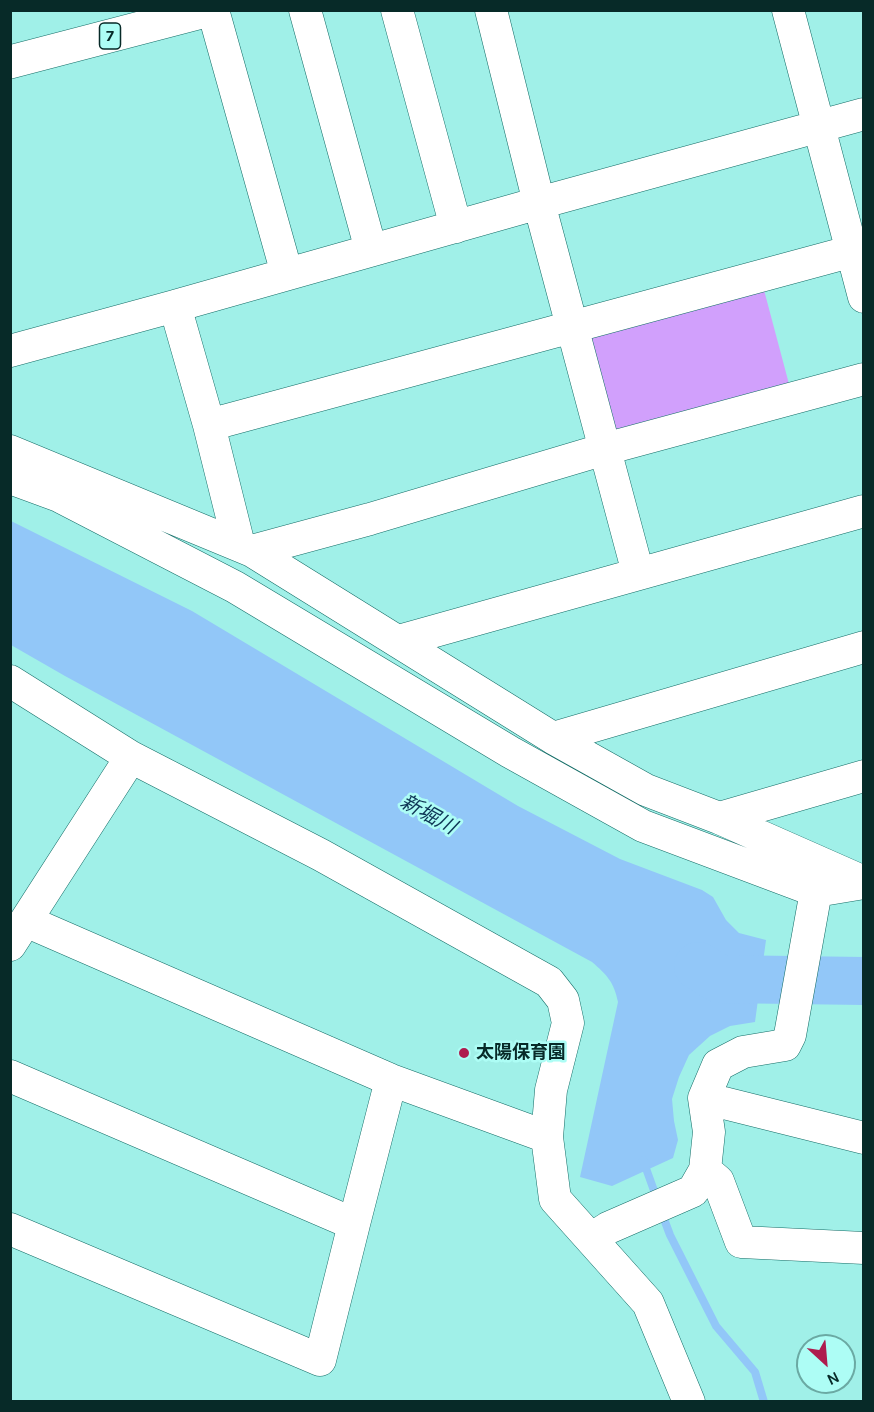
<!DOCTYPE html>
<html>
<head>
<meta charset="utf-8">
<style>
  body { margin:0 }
  #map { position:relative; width:874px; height:1412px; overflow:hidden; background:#a0f0e8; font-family:Karla,sans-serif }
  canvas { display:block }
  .frame { position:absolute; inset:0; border:12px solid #072a28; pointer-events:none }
  .north { position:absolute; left:796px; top:1334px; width:60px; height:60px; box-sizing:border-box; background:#adfdf5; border:2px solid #6ba9a3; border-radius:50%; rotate:154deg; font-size:16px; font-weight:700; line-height:24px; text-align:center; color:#072a28 }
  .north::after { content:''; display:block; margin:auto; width:21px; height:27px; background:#ae1c4e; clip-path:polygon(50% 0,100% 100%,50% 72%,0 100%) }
</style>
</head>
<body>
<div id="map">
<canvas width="874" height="1412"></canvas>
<div class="frame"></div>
<div class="north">N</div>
</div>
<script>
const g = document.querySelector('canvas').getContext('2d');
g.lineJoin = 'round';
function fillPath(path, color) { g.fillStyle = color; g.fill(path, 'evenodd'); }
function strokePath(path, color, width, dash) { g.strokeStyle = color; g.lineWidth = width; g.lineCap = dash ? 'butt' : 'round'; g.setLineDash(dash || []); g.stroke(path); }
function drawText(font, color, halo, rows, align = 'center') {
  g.font = font + ' Karla,"Noto Sans JP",sans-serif'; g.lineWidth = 5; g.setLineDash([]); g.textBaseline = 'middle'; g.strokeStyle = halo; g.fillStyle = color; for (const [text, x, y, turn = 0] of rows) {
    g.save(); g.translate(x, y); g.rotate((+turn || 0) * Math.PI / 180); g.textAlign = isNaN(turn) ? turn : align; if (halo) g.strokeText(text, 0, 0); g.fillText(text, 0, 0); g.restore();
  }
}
fillPath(new Path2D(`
  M764,290l25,94 -167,48 -8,-4 -24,-86 4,-9z`), '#d1a0fc');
fillPath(new Path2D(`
  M11,521l181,90 326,195 102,53 82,31 11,7 13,23 13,13 27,7 -11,82 -25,4 -20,10 -21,19 -10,22 -7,22 2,22 4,19 -5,18 -61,28 -32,-9 38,-175c-4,-20 -11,-27 -26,-40l-527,-286 -54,-31z`), '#92c7f8');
strokePath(new Path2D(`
  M643,1160l14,39
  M661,1211l9,24 46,91 39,46 9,30`), '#92c7f8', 8);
strokePath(new Path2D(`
  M698,966l22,13 144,2`), '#92c7f8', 48);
const minor = new Path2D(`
  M213,10l74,264
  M305,10l66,240
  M397,10l59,217
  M491,10l48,193 99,370
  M788,10l76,287
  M175,306l364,-103 325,-89
  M10,351l165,-45 34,119 30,120
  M209,425l655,-177
  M10,451l242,100 301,187 93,52 73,28 145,64
  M10,478l49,18 176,91 275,165 133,74 173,65 48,-8
  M252,551l118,-32 235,-70 259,-70
  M399,641l465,-130
  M10,681l121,76 190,98 228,127 14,18 5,23 -17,67 -4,47 8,62 93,104 41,99
  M553,738l311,-91
  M719,818l145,-42
  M26,921l365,159 156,57
  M10,945l121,-188
  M10,1076l344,148 37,-144
  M704,1098l160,40
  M705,1170l13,11 23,61 123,6
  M10,1229l310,131 34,-136
  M591,1239l17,-11 85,-37 12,-21 4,-38 -5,-34 14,-33 25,-13 42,-7 5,-10 26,-144`);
const primary = new Path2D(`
  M10,62l199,-52`);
strokePath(minor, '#146d67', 33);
strokePath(primary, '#146d67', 34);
strokePath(minor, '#fff', 32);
strokePath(primary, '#fff', 33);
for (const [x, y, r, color] of [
  [464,1053,6,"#ae1c4e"]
]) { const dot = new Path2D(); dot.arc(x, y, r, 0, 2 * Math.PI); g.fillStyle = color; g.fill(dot); strokePath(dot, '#adfdf5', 2); }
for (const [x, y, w] of [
  [110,36,21]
]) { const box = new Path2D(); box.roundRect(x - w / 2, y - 13, w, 26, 4.5); g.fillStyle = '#adfdf5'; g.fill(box); strokePath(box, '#072a28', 1.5); }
drawText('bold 16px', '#072a28', null, [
  ["7",110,36]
]);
drawText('bold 18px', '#072a28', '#adfdf5', [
  ["太陽保育園",476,1053]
], 'left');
drawText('italic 20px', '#0e3555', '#adfdf5', [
  ["新堀川",428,815,29]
]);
</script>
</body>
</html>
